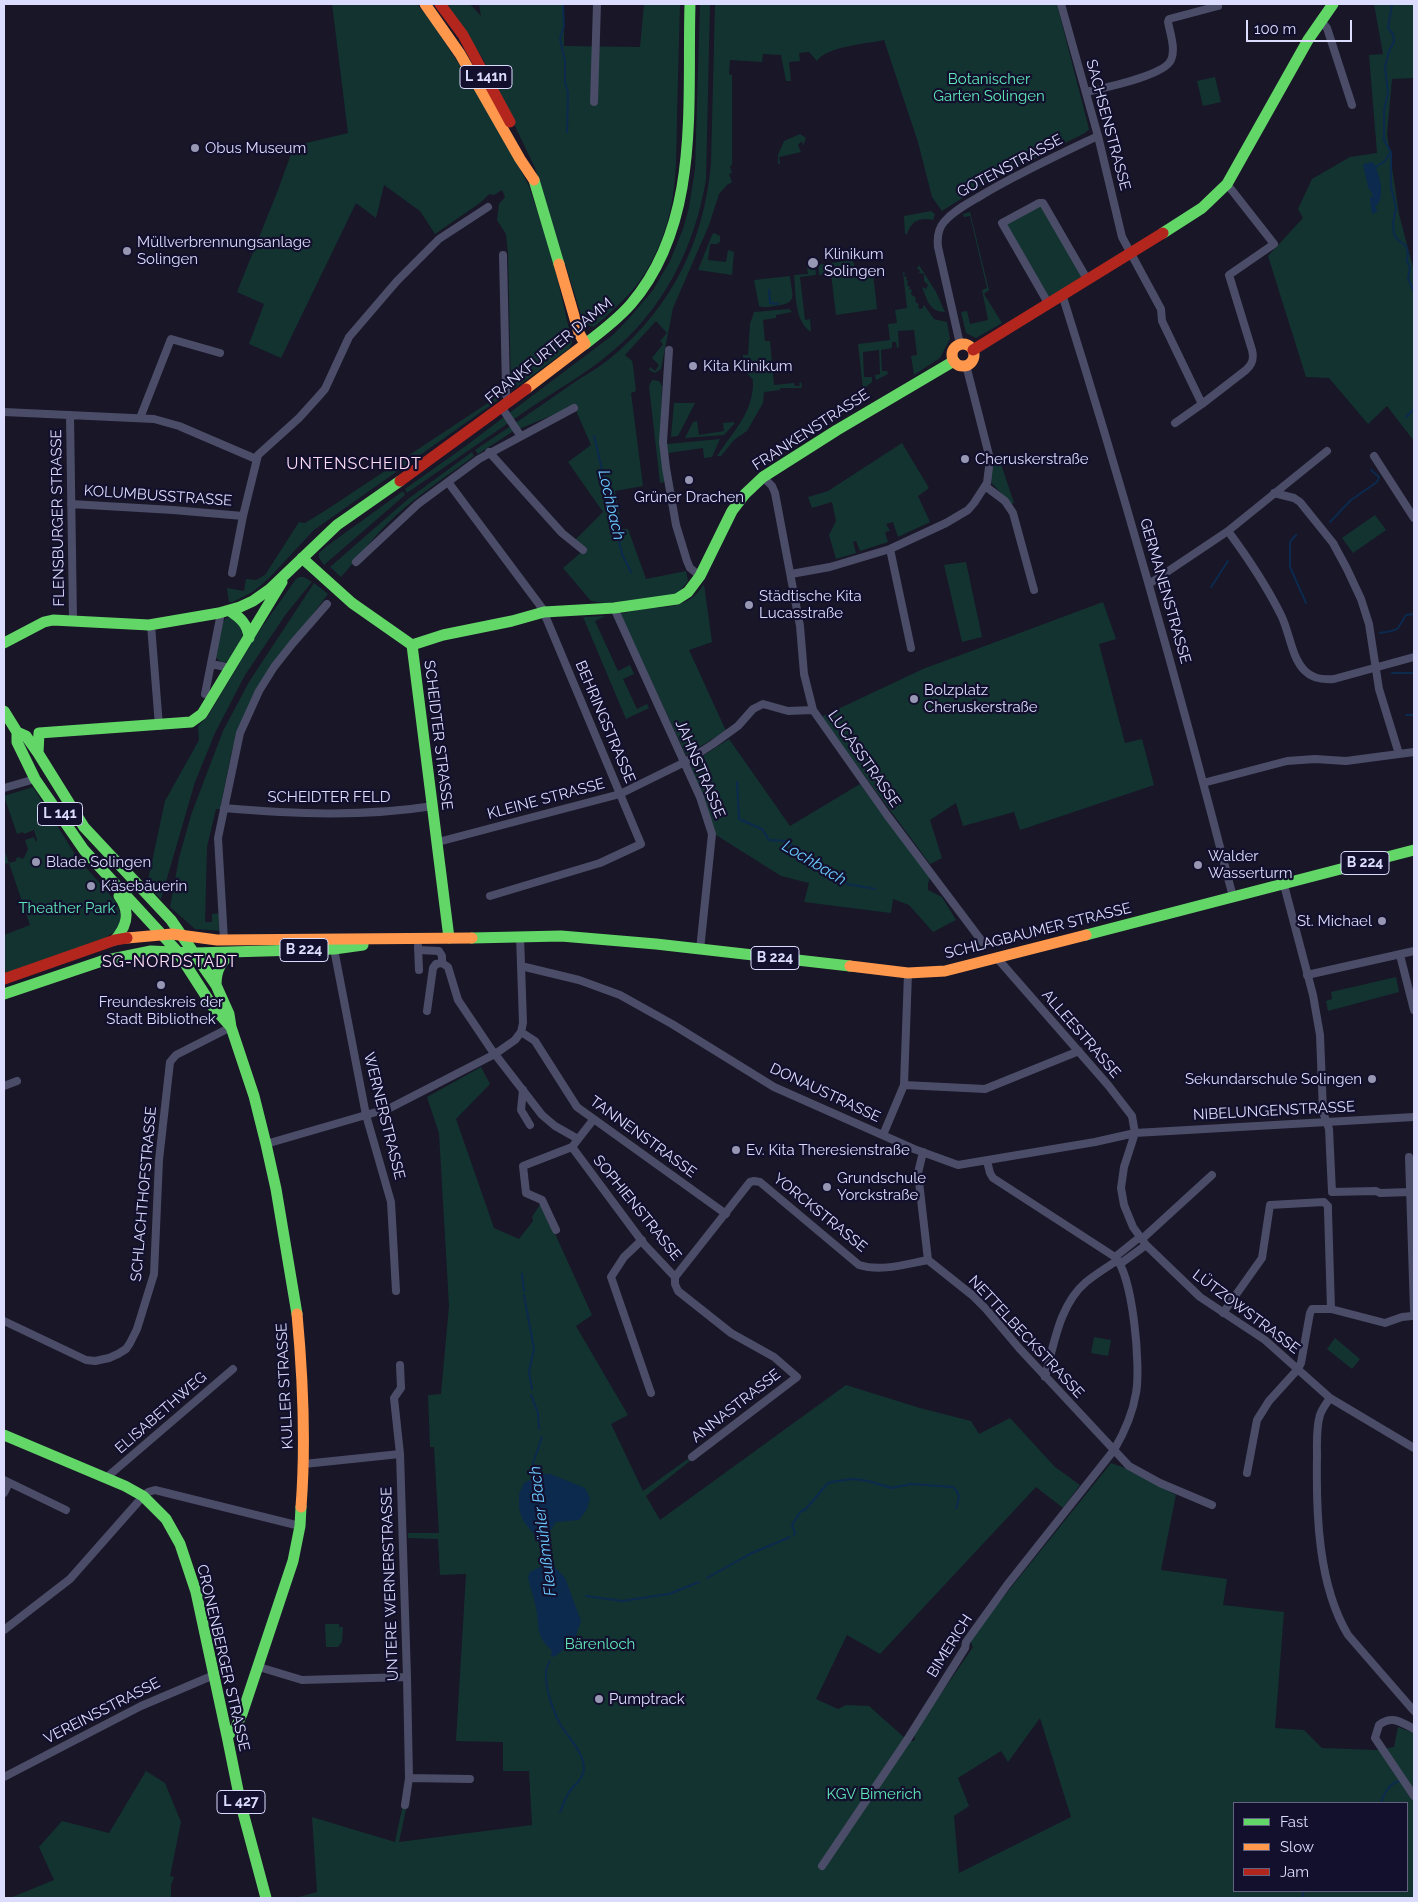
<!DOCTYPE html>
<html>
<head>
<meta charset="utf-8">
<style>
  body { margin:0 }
  #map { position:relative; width:1418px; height:1902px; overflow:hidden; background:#181627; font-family:Raleway,sans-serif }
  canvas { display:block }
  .frame { position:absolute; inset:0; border:5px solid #dcdcff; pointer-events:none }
  .legend { position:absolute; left:1233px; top:1802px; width:175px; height:90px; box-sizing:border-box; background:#12102d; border:1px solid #636281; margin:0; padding:6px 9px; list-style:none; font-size:15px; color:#dcdcff }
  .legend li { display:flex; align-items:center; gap:10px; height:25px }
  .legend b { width:25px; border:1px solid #636281 }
  .scale { position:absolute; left:1246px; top:20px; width:106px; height:22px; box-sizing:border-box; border:2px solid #dcdcff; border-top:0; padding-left:6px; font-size:15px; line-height:18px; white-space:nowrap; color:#dcdcff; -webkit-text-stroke:4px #12102d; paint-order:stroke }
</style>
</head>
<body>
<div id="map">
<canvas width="1418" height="1902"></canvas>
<div class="frame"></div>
<ul class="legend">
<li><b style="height:6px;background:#63d668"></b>Fast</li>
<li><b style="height:6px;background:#ff974d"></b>Slow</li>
<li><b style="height:6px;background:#b3261e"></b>Jam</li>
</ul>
<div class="scale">100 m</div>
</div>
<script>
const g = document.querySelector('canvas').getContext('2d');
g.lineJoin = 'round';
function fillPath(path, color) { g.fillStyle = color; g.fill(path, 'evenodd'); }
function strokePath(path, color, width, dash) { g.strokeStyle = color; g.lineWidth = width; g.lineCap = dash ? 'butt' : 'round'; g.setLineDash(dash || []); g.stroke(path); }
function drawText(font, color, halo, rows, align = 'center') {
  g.font = font + ' Raleway,sans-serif'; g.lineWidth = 4.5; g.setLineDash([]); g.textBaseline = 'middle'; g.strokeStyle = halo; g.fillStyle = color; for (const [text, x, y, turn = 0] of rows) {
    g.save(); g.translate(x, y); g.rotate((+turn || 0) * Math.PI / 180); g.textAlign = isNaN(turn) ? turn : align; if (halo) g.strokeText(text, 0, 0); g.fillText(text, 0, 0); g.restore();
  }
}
fillPath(new Path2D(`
  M332,4h85l13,16 57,86 41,78 23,67 21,91 -2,6 -59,43 -3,-137 -2,-20 -9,-14 2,-16 6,-7 -3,-7 -8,5 -5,-1 -9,9 -45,31 -15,-23 -36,-26 -8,33 -20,-15 -75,155 -32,-14 15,-40 -27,-12 41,-102 16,-44 54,-13z
  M446,4h24l11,12 -2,-12h85v42l76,1 4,-43h36c-1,36 -2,73 -3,110 -1,61 1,105 -33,161 -13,20 -32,36 -50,52l-10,-3 -49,-156 -52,-109z
  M700,4h10l-4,176c-12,69 -43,131 -98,175 -23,19 -51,35 -75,51 -42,29 -84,58 -126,87l-2,-4 62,-44 147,-111 17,-18 22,-26 17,-29 13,-32 6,-22 6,-38z
  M715,4h342l32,125 -4,4 -101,51 -42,27 -10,-14 -14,-55 -34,-102c-17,4 -57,6 -67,21l-8,-9 -10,1 1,8 -11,1 2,19h-5l-5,-26 -18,-1 -1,8 -32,-2 -1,14 3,1v90l-2,1 2,7 -3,1 3,8 -5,3 -8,9 -10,31 -36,83 -12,61 -6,4 -6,-3 1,-3 5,4 4,-6 -7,-7 11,-14 -3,-3 7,-8 -11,-12 -31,34 7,6 1,4 3,26 -5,2 12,93 -28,5 7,38h6l18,50 40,-8 2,10 -9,11 -4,2 -59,11 -25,-4 -28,-33 22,-19 -10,-9 28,-28 -35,-50 23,-17 -17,-39 -62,26 -34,22 -3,-4c31,-21 63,-42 94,-64 14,-10 30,-18 44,-30 60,-51 91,-115 98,-193z
  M1374,4h40l-1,74 -21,1 -5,55 12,80 15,57v170l-27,-35 -19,18 -39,-46 -23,-1 -38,-121 35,-38 -5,-9 14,-30 38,-22 27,-4 -8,-98 14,-1z
  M1215,77l6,25 -18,4 -6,-25z
  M800,134l6,4 -3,8 -1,-5 -4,4 3,7 -22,5 1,7h-2v-9l6,-14z
  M1038,206h4l43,70 -37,22 -42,-72 2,-4z
  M931,211l4,3 -2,6c-13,-3 -22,1 -26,14h-2l-1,-18z
  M970,212l19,78 -5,4 18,29 -26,15 -10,-5 -5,-21 6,-1 3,13 18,-4 -6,-30 5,-2 -17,-72 -6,1 -1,-3z
  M714,233l6,3v6l-3,1 3,1h-10l-2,16 18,2 2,-12 6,2 -2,23 -34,-5 14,-35z
  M853,260c2,12 8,15 20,13l4,36 -41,6 -5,-41 -12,1 -1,-10z
  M919,265l17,27 9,20c-16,0 -18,-13 -23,-25l4,2 2,-4 -4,-4v-7l-5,-1 1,-3 -3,-1z
  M815,266l1,9 -16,2 5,43 5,-1 1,13c-17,-11 -15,-39 -17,-57l14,-1 -1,-7z
  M903,272l2,1 -1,3 3,1 -1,3 2,1 -1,4 3,2 -1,2 3,1 -1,4 5,4 -1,3 4,4 -1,3 4,1 2,-4 10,14 13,3 3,17 -10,19 -26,17 -3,-19 6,-1 -3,-25 -16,1 1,16 -2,1 -1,-6h-4v6l-11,2 1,21h5l1,3 -12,6 -1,-5 5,-1 -1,-24 -16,2 1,25h8v5l-9,7 -5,-45 32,-4 -2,-16 9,-1 -2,-13 12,-2z
  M790,276c2,21 9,27 -16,30 -5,1 -10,2 -15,0l-5,-26z
  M789,309l3,3 -16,3v3l-13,2 2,21h5l4,44 20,-2 1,3h5l-1,-3 2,-1 1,6h-22v2l-16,2 -1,11 -16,28 -13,9 -13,16h-4c16,-25 37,-43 36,-76l-11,-13 1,-12h5l2,-31 4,-12z
  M652,380l7,1 3,5 -2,56 5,40 -5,1 -11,-97z
  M500,395l-2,5 -184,130 -46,49 -14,12 -21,11h-4l-2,-14 17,3 2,-12 10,1 9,-5 34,-53 6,1 21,-13z
  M674,403h21l-17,33 -7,1z
  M697,421l2,14 25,-4 -1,-8 11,-1v2l-10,11 -39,3 8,-16z
  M720,439l-8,18 -8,1 -1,-10 -35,5 -1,-9z
  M902,443l27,45 -11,8 12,26 -32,15 -5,-15 -7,2 4,7 -5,1 3,10 -28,9 -4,-10 -3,1 3,11 -20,6 -7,-24 7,-14 -4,-19 -20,6 -4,-11 20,-6z
  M472,452l2,4c-28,21 -63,43 -90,71 -15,16 -29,34 -43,50l-11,-10 78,-68z
  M998,463l3,1 13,39 -3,1 -21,-23 2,-14z
  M403,491l2,4 -81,70 -5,-7v-5l8,-7z
  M1375,515l11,15 -33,23 -11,-15z
  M966,562l16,75 -20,5 -18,-77z
  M299,577h5l8,5 -26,32 -41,61 -30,58 -20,49 -34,117 -14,-14 18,-84 34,-61 -1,-14 10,-10 49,-82 39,-55z
  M314,583l14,11 -21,28 -62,91 -13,37 -12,59h-4l-9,38 -2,75h7v-8l10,-1 1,18 -28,-2 -25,-22 9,-49 12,-43 32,-84 26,-49z
  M704,584l8,58 -23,8 37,81 -40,24 -66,-141c8,-2 16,-4 24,-5 26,-3 44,0 60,-25z
  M1103,602l13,37 -17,5 26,99 17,-4 12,46 -134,45 -6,-18 -51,14 -7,-23 -26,17 12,38 -12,6 -109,-147 102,-48z
  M605,616l-10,5 23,50 12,-6 4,9 -11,5 14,30 10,-5 2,4 -23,11 -43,-102z
  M233,617l5,2 5,17 -16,26 -5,1 -7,-6 8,-35 3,-4z
  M729,739l61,87 70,-42 70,93 -2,7v6l14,7 14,23 -23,12 -24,-27 -16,-6 -2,14 -87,-11 5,-19 -28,-7 -65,-41 -26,-71z
  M33,787l43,69 41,47 4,14 -2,8 -3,6 -11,7 -101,37v-40l26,-10 -21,-62 -5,1v-15l5,14 7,-2v-3l4,-1 1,2 3,-1 4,-9 -3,-9 9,-3 2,5 1,-2 -3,-10 -10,4 -1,-2 -6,2 -13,-38z
  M1396,977l3,15 -71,19 -2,-10 6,-2 -1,-7z
  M481,1067l9,17 -34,35 38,109 25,11 14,-18 -1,-4 9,-14 51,112 -16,11 52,89 -17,9 32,67 46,-33 1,3 -44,35 14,24 186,-135 74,23 51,13 8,13 31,-16 45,49 25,18 -17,23 -27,-21 -156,167 -33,-19 -31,64 22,10 8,-4 23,1 37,33 6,2 3,-1 -1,-7 59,-86 -2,-4 1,-7 139,-173 17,6 48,26 -15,75 66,9 -4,26 61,7 -9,116 29,2 18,18 54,2 18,-3 4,-20 16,6v165h-1119l22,-6 -5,-75 83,25 8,-38 4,1 -8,37 133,-17 -3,-54h-26v-29l-47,-1 10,-167 -26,1 -2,-36 -30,-1v-5h31l-5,-86h-4l-2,-52 13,-1 8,-88 -10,-173 -12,-36zM1040,1718l31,99 -112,56 -5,-57 15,-10 -11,-28 43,-27 7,11zM1234,1803h173v88h-173z
  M1094,1337l17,3 -3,16 -17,-3z
  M1335,1338l25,21 -8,10 -25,-20z
  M325,1624h14v3h4l-1,15 -4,5h-12z
  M146,1771l19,12 16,39 -11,54 4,1 -3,8v13h-161l44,-18 -15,-33 23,-26 47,12z`), '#133331');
fillPath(new Path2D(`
  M1373,162c7,11 13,36 2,45l3,4 -6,3 -2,-16 3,-3 -5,-8 -5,-23z
  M540,1474h10l35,14 5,10 -3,11 -8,11 -23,2 -10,15 7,28 12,13 16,43 -7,20 -20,16 -3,-1 1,-5c-17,-16 -12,-23 -16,-43 -2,-11 -6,-20 -8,-31l2,-5 12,-6 2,-5 -6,-22 -14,-17 -5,-13v-15l5,-11z`), '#0b2a4e');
strokePath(new Path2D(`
  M563,4l1,22 -4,13 5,22v22l3,9 -1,40
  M1392,4l-4,24 5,6 1,8 -5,9 -4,16 3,25 -4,20v28l7,12v35l5,21 -3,15 1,11 3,5 9,7 2,7 -1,8 3,7 -2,10 6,14
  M1376,167l9,-6 5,-8
  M769,290l1,13 8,1
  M1406,417l8,-8
  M594,436l28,118 9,18
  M1330,522l21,-22 26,-18 2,-5 -8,-7
  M1296,535l-6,7v25l16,36
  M1211,587l17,-26
  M1380,633c22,-4 15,-1 26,-18l8,-1
  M1392,673h22
  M1406,715h8
  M737,782l2,37 23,10 7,11 16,1 62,43 28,5
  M522,1274l2,17
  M524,1295l10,54 -5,22 3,18
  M531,1395l7,18 1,16
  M534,1478l-1,-15 9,-26
  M794,1535l1,-2 -3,-8 9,-14 4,-1 23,-27 9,-2 16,-2 15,2 24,7 19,-4 42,3c8,7 6,12 3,21
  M707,1578l43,-24 40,-17
  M586,1596l36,5 47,-7 30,-12
  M550,1661c-11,14 3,49 10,63 8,13 24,29 24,44 0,12 -12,18 -16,26 -4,6 -5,13 -8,18
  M1381,1803c3,-10 8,-20 19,-22
  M1302,1898l2,-7`), '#0b2a4e', 2);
strokePath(new Path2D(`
  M1061,4l37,132 24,101 39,72 1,12 40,83 44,-34c7,-6 8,-12 6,-20l-23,-75 45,-31 -47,-60
  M1320,20l7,8 25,77
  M1086,92c17,-4 78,-16 85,-32 5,-11 -1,-27 -3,-38l1,-3 49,-13
  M594,102l3,-98
  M503,255l3,133v7l4,7
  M1062,294c63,200 119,401 171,603
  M1048,303l-46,-80 37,-20h4l44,76
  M960,344l-22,-97c-1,-9 0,-18 6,-25 10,-12 25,-19 38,-27 37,-22 76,-40 116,-59
  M669,350l-6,92 3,26 10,57 11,36 3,7 10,8
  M502,408l18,27
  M4,412l150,7 25,7 77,33
  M70,415l3,205
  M140,418l31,-79 49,14
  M1175,423l27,-19
  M489,452l73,81 21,17
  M1374,456l40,62
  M763,477l9,9 3,7 25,133 4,48 9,36 74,105 97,129
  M448,482l94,126 99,236 -41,19 -110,33
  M985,486l20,15 8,12 21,77
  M1274,493l20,5 6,4 33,41 14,26 14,30 8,25 10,65 20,65
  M71,504l102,6 70,6
  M1228,531c20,27 38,54 53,84 9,18 10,42 24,56 8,8 18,9 29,8l80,-22
  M890,549l21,99
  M356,562l62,-58 61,-45 95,-51
  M232,573l11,-57 15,-61 41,-37 19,-21 7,-8 24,-52 48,-56 42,-42 49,-32
  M791,574l39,-7 60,-18 56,-26 22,-13 6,-7 13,-20 3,-24 -24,-94
  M1149,584l79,-53 99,-80
  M614,608l86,189 12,37 -12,116
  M151,625l8,101
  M211,664l20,4
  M205,694l16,-81
  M1203,783l84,-22 28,-2 31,2 68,-9
  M4,788l31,-9
  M224,808c69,6 140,9 209,-2
  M438,842l182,-48 65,-32 28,-18 25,-18 15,-17 10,-5 25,7 25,-1
  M1284,885l29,110 7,40 3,77 6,17 3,63 44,-1 4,2 30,-1
  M224,940l-6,-102 22,-105 19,-42 15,-24 19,-24 34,-39
  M418,946l1,24
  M334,949l32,166 25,87 5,89
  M418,950l21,1 3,5v7
  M1400,955l14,55
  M997,958l111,127 24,31 3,17 -11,34 -3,21 3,17 9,22 13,18 54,52 65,43 65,58 84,50
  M442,963l6,4 10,33 33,49 51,66 13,11 23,13
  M521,966l58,14 41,15 52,29 102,63 140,62 44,16 137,-23 40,-9 279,-16
  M1307,975l107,-24
  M427,1011l6,-43 3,-4 6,-1
  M521,1032l14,9 42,66 149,107
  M904,1085l81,4 94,-38
  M4,1086l13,-5
  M523,1090l-2,20 9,15
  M883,1135l21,-50 4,-112
  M266,1144l124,-36 105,-54 20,-14 6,-8 2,-9 -3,-87
  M572,1147l72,97 31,33v7l3,7 53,42 43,24 23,20 -105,80
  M923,1152l-5,21 10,87 44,35 14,14 33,39 110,118 31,17 52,22
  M1409,1157l5,153
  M556,1230l-14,-30 -16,-7 -3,-27 49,-19 21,-27
  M1142,1239l70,-64
  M642,1240l-18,17 -13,20 40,116
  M1115,1257l25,-20
  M1120,1264l26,-19
  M675,1277l75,-95 4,-1 6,1 99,83c22,7 47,-1 69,-5
  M1223,1313l39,-55 8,-53 54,-3 4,4v5l3,98
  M4,1321l82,39 9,1 14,-3 9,-4 8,-5 4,-6 7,-14 17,-55 5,-114 11,-98 6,-7 55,-28
  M400,1365l1,23 -7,10 6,56 7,223 2,101 -4,27
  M1045,1377c9,-32 14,-72 41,-95 10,-8 21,-15 32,-22
  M1330,1398c-4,6 -8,11 -10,17 -4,13 -3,28 -3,41 -1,57 1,129 31,179l66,76
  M304,1464l96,-10
  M1247,1473l10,-53 12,-19 29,-32 3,-6 9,-50 2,-4h19l54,14 17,-6 10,-1 2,-3
  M107,1477l126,-108
  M4,1480l62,30
  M4,1493l5,-10
  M4,1630l66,-51 68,-77 10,-10 7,-2 145,36
  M259,1667l43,13 105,-3
  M1414,1729c-13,-7 -22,-14 -35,-4l-4,13 39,58
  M4,1777l137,-71 73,-31
  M409,1778l61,1
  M822,1866l85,-126 58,-92 1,-6 41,-57 107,-135c10,-17 19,-38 22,-57 5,-26 -3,-118 -21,-136l-122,-79 -3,-5 -3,-12`), '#4b4c68', 8);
strokePath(new Path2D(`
  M534,180l25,84
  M1163,233l39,-25 25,-24 81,-144 25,-36
  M585,344c16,-12 33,-25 46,-40 70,-82 56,-199 59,-300
  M302,558l50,45 60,42 37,293
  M230,611c11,7 18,14 19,27
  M4,643l40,-21 9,-2 96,5 70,-12 21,-6 13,-6 17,-12 67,-64 63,-44
  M412,645l31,-10 69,-14 32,-9 70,-4 63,-9 11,-7 12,-16 32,-65 13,-17 18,-17 74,-47 117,-69
  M4,711l13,21 9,4 12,17 46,74 87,93 45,65 13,29 2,13 23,69 12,48 10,45 21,125
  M17,732v10l18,37 49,71 93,101 36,56 18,20
  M38,753l1,-20 152,-11 11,-8 80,-132
  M1086,935l328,-85
  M472,938l89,-2 95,8 194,22
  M115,940c12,-14 16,-28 4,-44
  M216,985c0,-15 5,-24 17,-33
  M4,994l98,-33 49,-10 44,2 139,-4 29,-4
  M4,1435l121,51 18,10 23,23 14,25 16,48 31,144
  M266,1898l-25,-93 -14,-69 8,-7 7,-15 51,-153 7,-35 1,-19`), '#63d668', 11);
strokePath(new Path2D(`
  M425,4l35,50 60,105 14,21
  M952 355a11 11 0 1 1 22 0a11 11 0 1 1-22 0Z
  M526,389l59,-45 -6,-11 -20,-69
  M127,938l45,-4 45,6 255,-2
  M850,966l58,7 37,-2 141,-36
  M297,1314c6,64 9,129 4,193`), '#ff974d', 11);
strokePath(new Path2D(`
  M440,4l23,31 47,87
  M973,350l190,-117
  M400,481l126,-92
  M4,979l111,-39 12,-2`), '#b3261e', 11);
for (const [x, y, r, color] of [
  [195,148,5,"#9797b3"],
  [127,251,5,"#9797b3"],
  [813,263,6,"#9797b3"],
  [693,366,5,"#9797b3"],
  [965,459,5,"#9797b3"],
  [689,480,5,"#9797b3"],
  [749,605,5,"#9797b3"],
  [914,699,5,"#9797b3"],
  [36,862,5,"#9797b3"],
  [1198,865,5,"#9797b3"],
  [91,886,5,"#9797b3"],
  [1382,921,5,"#9797b3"],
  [161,985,5,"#9797b3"],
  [1372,1079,5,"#9797b3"],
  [736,1150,5,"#9797b3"],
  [827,1187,5,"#9797b3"],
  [599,1699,5,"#9797b3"]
]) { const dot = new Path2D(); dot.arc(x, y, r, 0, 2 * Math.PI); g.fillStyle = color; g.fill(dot); strokePath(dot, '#12102d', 2); }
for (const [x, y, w] of [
  [486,77,52],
  [60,814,45],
  [1365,863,48],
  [304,950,48],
  [775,958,48],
  [241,1802,48]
]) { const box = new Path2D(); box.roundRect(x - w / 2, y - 11.5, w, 23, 4); g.fillStyle = '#12102d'; g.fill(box); strokePath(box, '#dcdcff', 1); }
drawText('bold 14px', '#dcdcff', null, [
  ["L 141n",486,77],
  ["L 141",60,814],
  ["B 224",1365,863],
  ["B 224",304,950],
  ["B 224",775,958],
  ["L 427",241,1802]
]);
drawText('15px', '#5fe8b7', '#12102d', [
  ["Botanischer",989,79],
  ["Garten Solingen",989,96],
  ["Theather Park",67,908],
  ["Bärenloch",600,1644],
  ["KGV Bimerich",874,1794]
]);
drawText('15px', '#dcdcff', '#12102d', [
  ["SACHSENSTRASSE",1108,125,75],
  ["GOTENSTRASSE",1010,166,-28],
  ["FRANKFURTER DAMM",549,351,-39],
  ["FRANKENSTRASSE",811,430,-33],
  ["KOLUMBUSSTRASSE",158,496,4],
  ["FLENSBURGER STRASSE",58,518,-91],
  ["GERMANENSTRASSE",1165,591,74],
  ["BEHRINGSTRASSE",605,722,67],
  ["SCHEIDTER STRASSE",438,735,83],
  ["LUCASSTRASSE",864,759,55],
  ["JAHNSTRASSE",700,769,67],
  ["SCHEIDTER FELD",329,797],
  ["KLEINE STRASSE",546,799,-15],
  ["SCHLAGBAUMER STRASSE",1038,931,-14],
  ["ALLEESTRASSE",1081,1034,49],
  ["DONAUSTRASSE",825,1093,25],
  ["NIBELUNGENSTRASSE",1274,1111,-3],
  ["WERNERSTRASSE",384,1116,76],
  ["TANNENSTRASSE",643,1137,36],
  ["SCHLACHTHOFSTRASSE",144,1194,-85],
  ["SOPHIENSTRASSE",637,1208,51],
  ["YORCKSTRASSE",820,1213,39],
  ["LÜTZOWSTRASSE",1246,1312,37],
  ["NETTELBECKSTRASSE",1026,1337,47],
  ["KULLER STRASSE",285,1386,-93],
  ["ANNASTRASSE",736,1406,-38],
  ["ELISABETHWEG",161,1413,-41],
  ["UNTERE WERNERSTRASSE",390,1584,-92],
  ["BIMERICH",950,1646,-58],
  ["CRONENBERGER STRASSE",223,1658,77],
  ["VEREINSSTRASSE",102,1711,-27]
]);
drawText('15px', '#dcdcff', '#12102d', [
  ["Obus Museum",205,148],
  ["Müllverbrennungsanlage",137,242],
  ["Solingen",137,259],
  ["Klinikum",824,254],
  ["Solingen",824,271],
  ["Kita Klinikum",703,366],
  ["Cheruskerstraße",975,459],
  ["Grüner Drachen",689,497,"center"],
  ["Städtische Kita",759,596],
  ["Lucasstraße",759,613],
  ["Bolzplatz",924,690],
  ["Cheruskerstraße",924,707],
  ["Walder",1208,856],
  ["Wasserturm",1208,873],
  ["Blade Solingen",46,862],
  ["Käsebäuerin",101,886],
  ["St. Michael",1372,921,"right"],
  ["Freundeskreis der",161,1002,"center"],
  ["Stadt Bibliothek",161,1019,"center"],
  ["Sekundarschule Solingen",1362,1079,"right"],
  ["Ev. Kita Theresienstraße",746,1150],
  ["Grundschule",837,1178],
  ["Yorckstraße",837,1195],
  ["Pumptrack",609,1699]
], 'left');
g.letterSpacing = '1px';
drawText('16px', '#ffdef6', '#12102d', [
  ["UNTENSCHEIDT",354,464],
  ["SG-NORDSTADT",170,962]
]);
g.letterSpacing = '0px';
drawText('italic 16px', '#6acaff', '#12102d', [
  ["Lochbach",611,505,77],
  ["Lochbach",814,863,31],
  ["Fleußmühler Bach",543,1531,-97]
]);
</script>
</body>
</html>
